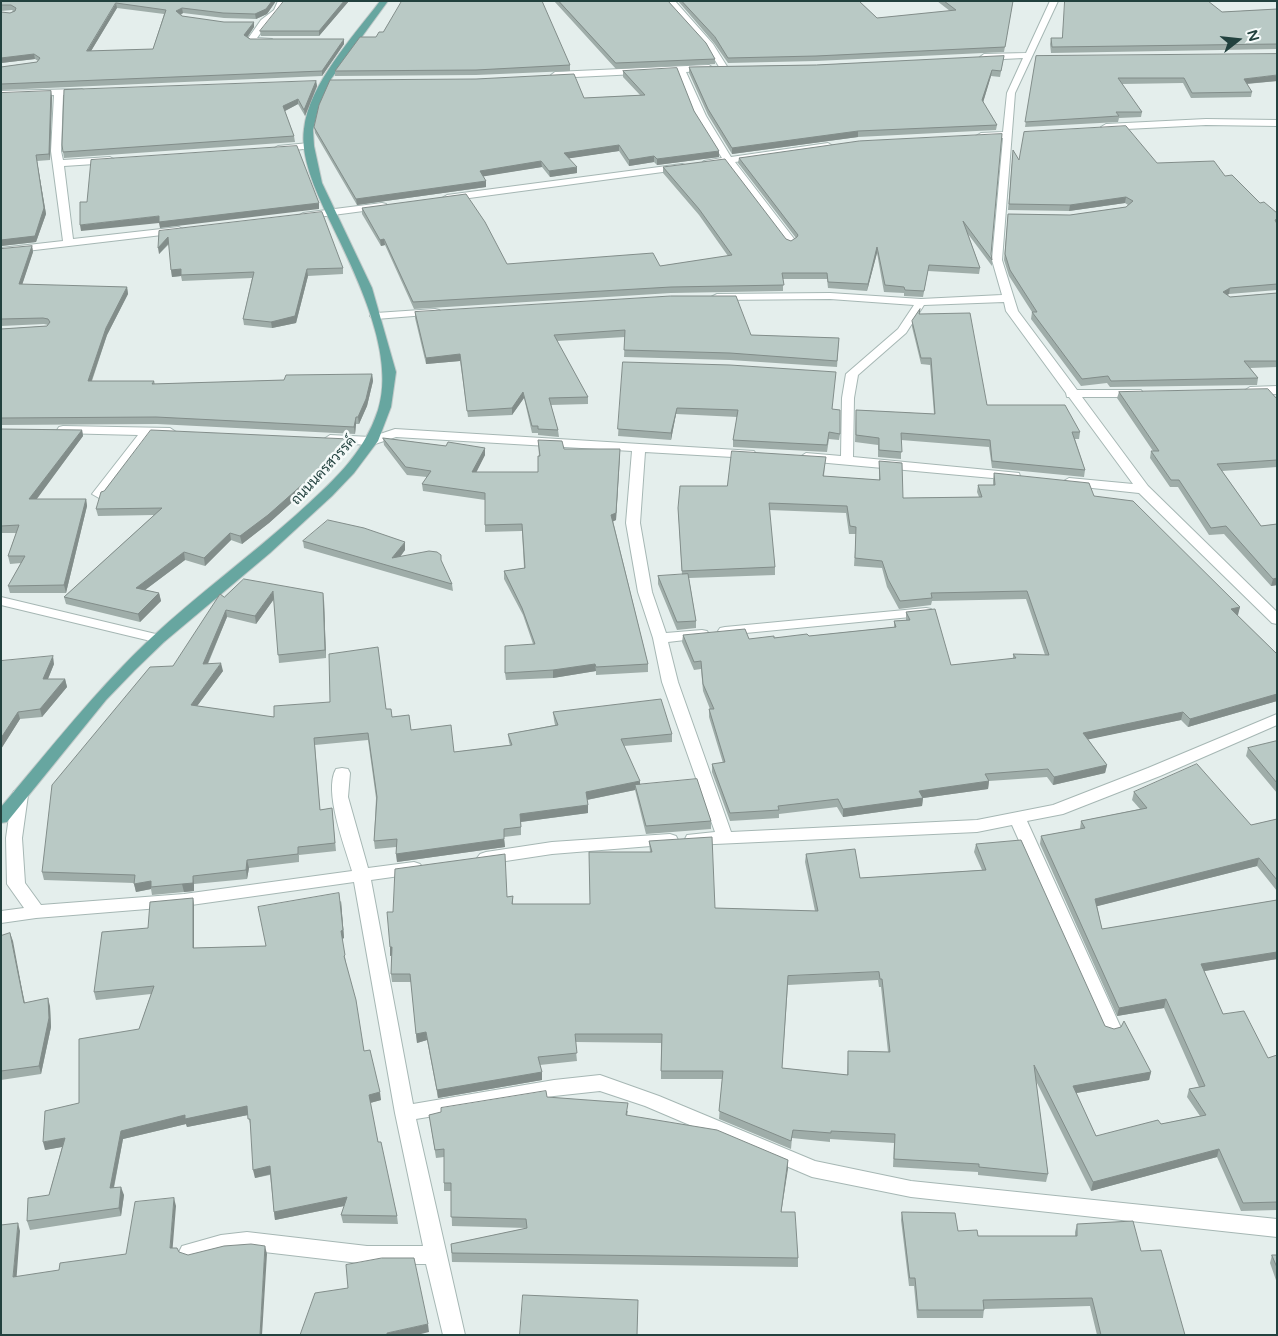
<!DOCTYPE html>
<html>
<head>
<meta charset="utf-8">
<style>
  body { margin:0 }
  #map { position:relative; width:1278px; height:1336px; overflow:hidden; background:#e4eeec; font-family:"Varela Round",sans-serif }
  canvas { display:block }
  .frame { position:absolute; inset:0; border:2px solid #22413e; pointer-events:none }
  .north { position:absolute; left:1213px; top:15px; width:50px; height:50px; -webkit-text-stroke:4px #f5faf9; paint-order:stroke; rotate:74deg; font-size:14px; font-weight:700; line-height:20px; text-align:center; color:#22413e }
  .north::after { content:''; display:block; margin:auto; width:18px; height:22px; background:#22413e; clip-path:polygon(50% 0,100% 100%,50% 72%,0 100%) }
</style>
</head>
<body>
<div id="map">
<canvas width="1278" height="1336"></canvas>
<div class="frame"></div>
<div class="north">N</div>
</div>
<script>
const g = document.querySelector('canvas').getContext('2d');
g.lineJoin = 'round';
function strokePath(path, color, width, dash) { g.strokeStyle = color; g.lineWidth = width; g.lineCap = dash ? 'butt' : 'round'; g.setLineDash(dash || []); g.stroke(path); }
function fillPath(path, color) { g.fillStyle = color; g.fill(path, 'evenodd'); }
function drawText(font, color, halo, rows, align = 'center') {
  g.font = font + ' "Varela Round",Sarabun,sans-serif'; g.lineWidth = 5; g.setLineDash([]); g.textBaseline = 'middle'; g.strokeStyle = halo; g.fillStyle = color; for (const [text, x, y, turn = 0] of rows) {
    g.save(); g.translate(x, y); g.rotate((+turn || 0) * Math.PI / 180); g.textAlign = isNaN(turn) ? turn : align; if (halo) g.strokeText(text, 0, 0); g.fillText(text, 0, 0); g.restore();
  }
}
const minor = new Path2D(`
  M278,1h8c-7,14 -20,24 -29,37l15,1v4l-24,-1 -1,-2 14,-20 13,-10z
  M666,1h9l38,43 15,24 -1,2h-6l-14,-23z
  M1050,1h8l-43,92 -13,167 16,51 59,79h64l2,3 -6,4h-55l66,89 129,126v12l-5,-1 -133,-130 -75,-8 -2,-3 7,-4 64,6 -64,-87h-2l-1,-4 -60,-82 -2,-9 -80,3 -18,28 -48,42 -4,23 -1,59 166,16 1,3 -6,4 -208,-19 -6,-4 6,-4 35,3 1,-58 4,-24 52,-45 16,-24 -84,-6 -113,1 -6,-3 6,-3 113,-1 91,6 81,-4 -10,-35 11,-122 -22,1 -5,-3 5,-3 22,-1 4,-39 16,-35 -39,2 -4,-3 4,-3 42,-1z
  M709,65l4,3 -1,2 -26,2 20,44 25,41 97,-14 5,3 -5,3 -93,13 60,78 1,2 -1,2h-8l-61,-81 -19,3 -5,-3 2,-2 18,-3 -26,-42 -18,-44 -123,6 -4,-3 4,-3z
  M82,89l4,3 -1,2 -22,1 -2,56 2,9 47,-3 5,3 -5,3 -46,3 9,73 106,-12 5,3 -5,3 -178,21v-6l62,-7 -12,-90 3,-56 -53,2v-6z
  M1206,119l71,1v6l-71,-1 -100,5 -5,-3 5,-3z
  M309,143l5,3 -2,2 -34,4 -5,-3 5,-3z
  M682,164l3,1v4l-238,32 -5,-3 5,-3z
  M382,203l4,1v4l-83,11 -5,-3 5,-3z
  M435,309l4,1 2,2 -2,2 -63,5 -6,-3 6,-3z
  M1277,386v8l-27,1 -6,-4 6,-4z
  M63,426l107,2 6,4 -6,4 -19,-1 -47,62 -5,1 -7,-4 46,-59 -79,-2 -2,-3 2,-3z
  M395,429l359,22 2,3 -2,3 -4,1 -105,-6 -5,71 12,69 14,41 36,-3 5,1 2,3 -2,3 -5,1 -34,4 10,40 53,150 246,-12 76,-15 95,-37 129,-54v11l-117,51 -97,38 -36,7 94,207 -2,5 -7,2 -7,-2 -2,-5 -91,-203 -35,7 -284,13 -6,-2 -2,-4 2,-4 28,-3 -53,-150 -9,-44 -15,-46 -12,-69 6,-72 -236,-14 -24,8 -42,-2 -6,-4 6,-4 41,2z
  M1,597l163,39 2,3 -2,3 -5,1 -158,-38z
  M926,608l5,1 2,3 -2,3 -206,20 -5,-1 -2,-3 2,-3 5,-1z
  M342,768l6,1 2,4 -2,24 20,71 46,-6 6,2 3,4 -3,4 -6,2 -43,6 42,224 141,-24 46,-5 59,21 156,65 96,20 366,38v18l-366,-40 -99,-20 -167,-71 -45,-15 -46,5 -138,23 49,216h-22l-17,-71h-59l-120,-14 -26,3 -31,8 -8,-3 -3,-6 3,-6 39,-11 26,-3 120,14h56l-28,-133 -41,-231 -170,24 -148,12 -35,5v-12l23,-3 -17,-24 -1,-46 6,-43 2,-4 6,-1 6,1 2,4 -6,43 3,45 16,22 143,-11 168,-23c-7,-24 -29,-80 -16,-102z
  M670,834l6,2 2,4 -2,4 -124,10 -66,10 -6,-2 -3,-4 3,-4 6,-2 66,-10z`);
const primary = new Path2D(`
  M380,1h8l-57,78 -13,31 -5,20 1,16 8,37 50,105 24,84 -5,35 -13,34 -24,32 -22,23 -62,57 -106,89 -29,28 -29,30 -99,122 -6,1v-16c49,-58 95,-117 150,-169 46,-43 98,-81 145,-123 35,-32 67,-59 82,-105 19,-58 -26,-143 -51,-195 -11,-24 -27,-58 -23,-86 5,-45 49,-92 76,-128z`);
strokePath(minor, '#a6b7b4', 2);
strokePath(primary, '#c1cac9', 2);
fillPath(minor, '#fff');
fillPath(primary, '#67a6a0');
fillPath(new Path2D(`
  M1,1h275l-9,13 -11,5 -32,-1 -41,-5 -2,2 1,1 72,11 -6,10 2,2 94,5 -22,32 -321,14v-23l36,-5 1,-1 -3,-2 -34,4v-51l9,1 3,-2 -1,-1 -11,1zM117,8l47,6 -11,35 -62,2z
  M349,1l-30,35h-58l-1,-5z
  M554,1h114l47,58v5l-99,5z
  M678,1h181l18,17 73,-7 -13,-10h76l-9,51 -188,9 -88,2 -14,-20z
  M1277,9v40l-226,4 -1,-9 1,-6h10l161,-26z
  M383,32l187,33v6l-94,4 -141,1v-5l41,-34z
  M1004,56l-4,21 -9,-1 -8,26 14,23 -1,5 -138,7 -126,17 -24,-39 -19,-42v-6l127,-2z
  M1036,56l241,25 -30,3 5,8 -1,5 -60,1 -8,-15 -61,1 20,28 -1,5 -22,1 -1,4 -93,5z
  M623,71l71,40 25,46 -62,8 -3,-3 -25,4 -10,-15 -50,7 8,15 -27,4 -8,-10 -59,9 3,5v6l-129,18 -42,-72 -1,-6 270,-29 56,-3 -17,-18z
  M316,81l1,5 -12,30 -7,-12 -13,7 9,25 1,6 -231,16 -2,-13z
  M1,93l51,4 -2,63 -13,1 9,53 -10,28 -35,4z
  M1002,134l-11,120 1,6v6l-24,-32 12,34 -1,6 -51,-3 -5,26 -19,-1v-3l-20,-1 -7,-39 -10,38 -39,-3 -1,-9h-44v12l-112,2 -257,16 -29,-64 -4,1 -19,-32v-6l145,56 153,2 68,-10 -29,-41 -36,-42v-6l123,72 5,2 5,-3 -58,-75 1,-5z
  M1013,150l6,10 138,3 68,13 35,27 17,10v77l-48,4 -2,1 3,2 47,-4v74l-27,1 8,10 -1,7 -147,2 -3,-4 -26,3 -50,-67 1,-7 -23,-36 -5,-16 4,-46 62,1 56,-8 2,-2 -3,-2 -56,8 -61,-1z
  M159,231l184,37v6l-35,2 -12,47 -24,5 -28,-3 -1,-6 9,-41 -70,3 -1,-5 -9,1 -3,-33 -10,10z
  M32,246l1,6 -11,33 105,2 1,7 -21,41 -15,46h62l1,3 129,-4 88,-6 1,7 -6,25 -8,18h-3l-1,10 -198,-10 -156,1v-96l46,-3 1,-1 -4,-1 -43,2v-77z
  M920,309v5l67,91 93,27 -1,7h-4l10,31 -1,7 -92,-9 -3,-21 -88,-7v19l-23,-2v-12l-23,-3 1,-32 78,4 -4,-49 -9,-1 -9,-37v-6z
  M415,312l336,23 88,3 -2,29 -107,-7 -106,-3 1,-20 -68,4 31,56v7l-37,1 7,25 1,7 -21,-2v-2h-6l-8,-35 -12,17 -44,2 -8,-56 -34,3 -11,-46z
  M623,362l209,47 8,25 -1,6 -10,-1 -2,13 -94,-5v-7l4,-23 -61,-3 -5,26 -53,-4z
  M1119,392l158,7v68l-55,4 39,55 16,-2v61l-6,1 -47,-52 -15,1 -31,-48h-8l-20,-29 1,-7h2l-36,-53z
  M1,429l81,1 1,6 -47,63h50l1,7 -21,87h-56l-2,-7 13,-23 -11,1 -2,-8 8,-23h-15z
  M383,438l63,8 39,2v7l-9,17h62l1,-16 -1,-16 26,9 56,7 -4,64 -3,1 35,143v8l-52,3v-4l-43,7 -47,2 -1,-7 28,-29 -10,-29 -19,-36v-8l20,-3 -2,-37 -37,1v-32l-62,-9 -1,-7 5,-7 -20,-2 -23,-30z
  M349,439l1,7 -2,6 -79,71 -27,21 -11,-4 -26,26 -20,-6 -40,30 14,3 2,8 -21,21 -74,-18 -2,-7 90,-82 -56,1 -2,-7z
  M879,461l24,37 76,-1 -2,-5 1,-7h15v-5l1,-7 100,23 146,111 -3,8 40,39v47l-89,26 -7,-7 -93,19 19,26 -2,8 -52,12 -6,-8 -58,4 -1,8 -65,9 -1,8 -79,11 -6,-10 -58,7v4l-49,3 -18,-49v-8l11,-1 -14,-46v-8h1l-7,-18 -2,-22 -7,1 -12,-28 1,-7 66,4 60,-3 85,-9v-6l12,-1v-8l45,53 62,-6v-5l32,1 -19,-56 -94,2 -1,4 -32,4 -12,-22 -5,-19 -28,-2 2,-32h-7l-3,-21 -77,-3 6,57v8l-86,3 7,43v7l-19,2 -19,-46v-8l24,-1 -4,-67 49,-22 98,-22 -1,12 55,4z
  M303,541l102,9 -5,7 41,-2v6l11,23 1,7 -149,-43z
  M224,597l100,3 2,58 -47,5 -5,-64 -18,25 -29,-7 -19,47 15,7 -26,35 77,11 112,-8 6,8 19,13 43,22 56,-7 -1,-3 -1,-8 47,-9 -1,-5 -1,-8 119,22v8l-48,4 16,38 71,37v8l-65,5 -11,-44 -48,10 1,13 -67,9v13l-17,2 1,10 -108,15 -1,-15 -21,2 -1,-8 2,-43 -8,-58 -53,5 5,65 12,-2 4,43 -37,4v7l-50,6 -2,11 -53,5v7l-10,1 -32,3 -1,-6 -15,3 -2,-9 -90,-3 -2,-8 131,-206z
  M1,661l53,3 -6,15h17l2,8 -25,30 -22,2 -19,30z
  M1277,741v52l-31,-37 2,-8z
  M1134,792l117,33 26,-6v72l-20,-25 -160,40 5,23 175,-29v59l-73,12 19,43 45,44 9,-3v155l-36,1 -24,-54 -126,34 -55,-110 12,93 -2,8 -68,-7v-3l-85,-5 1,-24 -64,-4v3l-38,-4 -1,11 -72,-30 3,-40h-61v-36l-86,-1 2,19 -37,4 2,7v8l-104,18 -11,-58 -10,3 -6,-61h-19l-1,-8 1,-19 -2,1 3,-44 120,-16v8h77l60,-52 -1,-11 66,67 100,3 -10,-49 1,-8 54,24 122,-8 -8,-18 2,-8 129,182 46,46 -2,8 -73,13 20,43 65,-12 39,-8 -13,-19 2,-8 10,-2 -35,-79 -47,8 -77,-172 1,-8 39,-7 1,-8 59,-12 -8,-9zM878,980l1,7h2l7,65 -40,-1 -1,24 -65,-7 6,-83z
  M193,898l1,8v42l72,-2 75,-45 3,37 -2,1 4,24 18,88 17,49 -11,3 8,39 19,74 1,8 -55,-1 -2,-8 3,-9 -69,14 -5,-45 -15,3 -4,-50 -3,-13 -61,12 -1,-3 -63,15 -9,49 10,7 -3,21 -91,14 -3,-9 22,-26 13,-48 -17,3 34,-47 60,-74 12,-35 -55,6 -2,-8 54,-64z
  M10,933l15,70 25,3 1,21 -10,47 -40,6v-144z
  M547,1097l81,14 -1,5 161,44 -7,52 17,46v9l-346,-5 -1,-18 76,-16 -75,-2 -1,-35h-7v-34l-8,1 -7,-43z
  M902,1212l56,19 20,5h97v-4l2,-8 64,27 44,84h-88l-7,-29 -106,3 -1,9h-66l-3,-32h-5l-8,-66z
  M1272,1255h5v28l-7,-20z`), '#9fada9');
fillPath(new Path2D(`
  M272,1h4l-9,13 -11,5 -1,-5z
  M344,1h5l-30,35v-5z
  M116,3l1,5 -29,48 -1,-5z
  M182,8l1,5 -6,3 -1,-5z
  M254,22v5l-9,13 -1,-5z
  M344,39v5l-22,32v-5z
  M34,54l1,5 -34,4v-5z
  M992,70l-1,6 -9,30v-6z
  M1277,75v6l-34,3 1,-5z
  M316,81l1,5 -12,30 -1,-6z
  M51,91l1,6 -2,63 -1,-6z
  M298,99v5l-15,8v-6z
  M858,131v6l-126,17v-6z
  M619,145v6l-54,8 -1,-6z
  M719,151v6l-62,8v-6z
  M654,156v6l-25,4v-6z
  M37,161l9,53 -10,28 -35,4v-6z
  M541,161l1,6 -62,10v-6z
  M577,167v6l-27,4 -1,-6z
  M486,181v6l-129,18 -1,-6z
  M1126,197l-1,6 -56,8 1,-6z
  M319,203v6l-159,19 -1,-5 -78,8 -1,-6 79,-9z
  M168,237l1,6 -10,11 -1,-6z
  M384,239l1,6 -4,1 -1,-6z
  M32,246l1,6 -13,39 -1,-7z
  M877,247v6l-10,38 1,-7z
  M181,269v7l-9,1 -1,-7z
  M307,269l1,7 -12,47 -24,5 -1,-6z
  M127,287l1,7 -21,41 -18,53 -1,-7 18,-53z
  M1230,288l-1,6 -8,4 2,-6z
  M460,354v7l-34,3v-6z
  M372,374l1,7 -6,25 -8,18 -1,-7z
  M523,392l1,6 -12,17v-7z
  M677,408l-1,6 -5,26v-7z
  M356,417v7l-1,10 -1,-7z
  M82,430l1,6 -52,71 -2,-8z
  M349,439l1,7 -2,6 -79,71 -27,21 -2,-8z
  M485,448v7l-12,24 -1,-7z
  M620,449l-4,71 -4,2 -1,-7z
  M86,499l1,7 -21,87 -2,-8z
  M230,533l1,7 -26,26 -1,-8z
  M405,542v8l-12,16 -1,-8z
  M184,552l1,8 -48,36 -1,-8z
  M1277,578v7l-6,1 2,-7z
  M273,591l1,8 -18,25 -1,-8z
  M159,593l2,8 -21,21 -2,-8z
  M323,593l1,7 2,58 -1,-8z
  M1240,607l-2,8 -9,1 2,-7z
  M226,610l1,7 -23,55 -1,-8z
  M53,656l1,8 -9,22 -2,-7z
  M221,663l2,8 -31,42 -1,-8z
  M595,664l1,7 -43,7v-8z
  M65,679l2,8 -25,30 -2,-8z
  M1277,694v7l-89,26 2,-8z
  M18,712l2,7 -19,30v-11z
  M1183,712l-2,8 -100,21 2,-8z
  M1107,765l-2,8 -52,12 1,-8z
  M640,781v8l-5,-4v5l-49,10v-8z
  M989,781l-1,8 -65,9 -1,8 -79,11v-8l76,-18z
  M588,805v8l-68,9v-8z
  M504,839l1,8 -108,15 -1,-8z
  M1259,858l-2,8 -163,41 1,-8z
  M247,860l2,8 -2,11 -1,-9z
  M193,876l1,8v7l-10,1 -2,-8z
  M151,881v8l-15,3 -2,-8z
  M193,898l1,8v50l-1,-8z
  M341,901l3,37 -2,1 -1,-8z
  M10,933l3,8 13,70 -2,-8z
  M390,947h2l1,8 -3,1z
  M1277,952v7l-78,13 2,-8z
  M48,998l2,8 1,21 -10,47 -2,-8z
  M1166,999l-2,9 -47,8 2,-8z
  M426,1032l1,8 -10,3 -1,-9z
  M542,1072v8l-104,18 -1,-8z
  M1151,1072l-2,8 -78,14 2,-8z
  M380,1092l1,8 -11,3 -1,-8z
  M247,1106l1,9 -61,12 -1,-3 -63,15 -11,57 -2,-8 11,-57 64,-16z
  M65,1138l2,8 -22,4 -2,-8z
  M1219,1149l-2,8 -126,34 2,-9z
  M788,1160v9l-8,51 1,-8z
  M270,1166l1,8 -16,4 -2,-8z
  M121,1187l3,8 -3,21 -2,-8z
  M347,1197l2,8 -74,15 -1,-8z
  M174,1198l2,8 -4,50 -2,-8z
  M18,1223l2,8 -4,54 -3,-8z
  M265,1246l2,8 -5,81h-2z
  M428,1324l1,8 -12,3h-30v-2z`), '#828d8a');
const building = new Path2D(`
  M1,1h271l-6,8 -11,5 -32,-1 -41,-5 -6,3 6,5 42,6h30l-10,13 6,4h94l-22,32 -321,13v-17l36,-5 3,-4 -6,-4 -33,4v-46l9,1 5,-2 1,-3 -5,-3h-10zM116,3l50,7 -13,39 -66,2z
  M284,1h60l-25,30h-59z
  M402,1h140l28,64 -94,5 -141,1 25,-34h16l3,-5h4z
  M559,1h109l38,42 9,16 -99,4z
  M682,1h177l18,17 79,-8 -12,-9h69l-8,46 -189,9 -88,2 -13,-21z
  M1065,1h143l14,11 55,-3v35l-225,3 -1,-9h11z
  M1277,54v21l-33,4 8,13 -60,1 -8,-15h-66l24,34h-26l3,4 -94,6 11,-66z
  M1004,56l-3,15 -9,-1 -10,30 15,25 -139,6 -126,17 -24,-39 -19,-42 127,-2z
  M677,68l17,43 25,40 -62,8 -3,-3 -25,4 -10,-15 -55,8 13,14 -28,4 -8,-10 -61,10 6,10 -130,18 -42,-72 5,-22 11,-25 146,-1 98,-5 10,24 61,-3 -22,-24z
  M316,81l-12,29 -6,-11 -15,7 11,30 -231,16 -1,-7 2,-55z
  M51,91l-2,63 -13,1 8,53 -9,28 -34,4v-147z
  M1126,126l31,37 57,-2 11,15 7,-1 28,28 4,-1 13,11v6l-2,1 2,4v60l-47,4 -7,4 7,5 47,-4v68h-33l14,17 -147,3 -3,-5 -26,3 -50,-67h5l-27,-42 -5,-16 3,-40 62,1 56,-8 7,-6 -7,-4 -56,8 -61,-1 4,-54 6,10 5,-28z
  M1002,134l-11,120 1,6 -29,-39 17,47 -51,-3 -5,26 -19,-1 -1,-3 -19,-2 -8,-38 -9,37 -40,-2 -1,-9h-45l2,12 -113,2 -258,15 -29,-63 -4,1 -18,-32 104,-14 19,28 22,42 146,-11 7,13 72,-11 -33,-46 -36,-42 62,-8 61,80 5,2 6,-4 1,-2 -59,-77 120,-17z
  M297,146l22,57 -160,19v-6l-79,9v-23h7l4,-42z
  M322,212l21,56 -36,1 -12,47 -24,6 -28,-3 11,-47 -73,3v-6l-10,1 -3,-33 -10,11 1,-17z
  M32,246l-13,38 108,3 -21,41 -18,53h66l-2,3 132,-4 2,-5 86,-1 -6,25 -8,18h-2l-2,10 -198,-10 -155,1v-89l46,-3 3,-4 -2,-3 -5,-1 -42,1v-70z
  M671,296h65l15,39 88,3 -2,23 -107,-8 -106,-3 1,-20 -71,5 34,62 -39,1 9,32 -20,-1v-3h-6l-9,-34 -11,16 -45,3 -7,-57 -34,4 -11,-46z
  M920,309l-1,5 51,-1 17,92h78l15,27h-8l13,38 -93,-9 -2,-21 -89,-7 1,19 -23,-2v-12l-23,-3v-25l79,4 -4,-56h-10l-9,-37z
  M623,362l107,3 106,7 -4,37 8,1v24l-11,-2 -2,13 -94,-5 5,-30 -61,-2 -6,25 -53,-4z
  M1268,389l9,10v61l-60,4 44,62 16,-2v54l-4,1 -47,-53 -15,2 -32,-48h-8l-20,-29h8l-40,-59z
  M1,429l81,1 -53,69h57l-22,86 -56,1 17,-30h-17l11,-31 -18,1z
  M151,430l198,9 -2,6 -79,70 -28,21 -10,-3 -26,25 -20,-6 -48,36 23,5 -21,21 -74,-17 98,-89 -66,1 5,-17 3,-1z
  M383,438l63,8 2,-4 37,6 -13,24h66v-16h2l-2,-16 24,1 2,8h56l-4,64 -5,2 37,149 -52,3 -1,-3 -42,6 -48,3v-27l30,-2 -13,-36 -18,-37 21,-3 -3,-44 -37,1v-32l-63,-9 9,-13 -25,-4z
  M732,451l94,6 -3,19 57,4 -1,-19 23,2 1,35 79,-1 -4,-12h17l-1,-12 95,10 5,13 39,5 107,106 -9,2 46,45v40l-87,25 -7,-7 -100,21 24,32 -53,12 -6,-8 -63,5 4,7 -70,10 4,7 -80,11 -5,-10 -60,7 1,4 -49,3 -18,-49 13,-2 -16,-53h5l-11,-25 -2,-23 -7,1 -11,-27 62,-6 4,10 25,-3v2l33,-4 2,2 87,-9 -2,-6 16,-1 -4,-8 29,-3 16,56 65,-7 -3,-4 36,1 -22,-64 -96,2 1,5 -32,3 -12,-22 -6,-18 -27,-3 1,-31 -6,-1 -3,-20 -78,-3 6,64 -93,4 -4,-63 2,-22h47z
  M328,520l36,8 41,14 -13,16 37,-7 8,1 4,3v5l11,24 -149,-43z
  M688,574l8,47 -19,1 -19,-46z
  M244,579l79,14 2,57 -47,5 -5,-64 -18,25 -29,-6 -23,54 18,-1 -30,42 83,12v-11l56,-4 -1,-48 49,-7 8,62h5l1,8 17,-2 2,15 40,-5 3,27 58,-7 -4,-11 50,-9 -5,-13 108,-13 11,35 -51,5 19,42 -54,11 2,13 -68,9 1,13 -17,2v10l-108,15 1,-15 -23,2 3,-44 -9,-64 -54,5 6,72 12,-2 3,35 -37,4v7l-51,6 -1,10 -53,6v7l-11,1 -31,3v-6l-17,3 1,-9 -93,-3 10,-87 98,-118 23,-1 47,-72 4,3z
  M53,656l-10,23h22l-25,30 -22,3 -17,26v-77z
  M1277,741v42l-29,-35z
  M1197,764l54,61 26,-6v61l-18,-22 -164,41 7,30 175,-29v52l-76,12 22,50 21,-3 24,47 9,-3v147l-34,1 -24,-54 -126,33 -59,-117 14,109 -69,-7v-3l-85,-5 1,-25 -64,-3v2l-38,-3 -2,11 -72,-30 4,-40h-62l1,-37h-87l2,19 -39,4 4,15 -105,18 -11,-58 -10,2 -6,-60h-19l1,-27h-2l-3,-35h6l2,-43 110,-15 2,43 6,-1 -1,8h78l-1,-52h63l-3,-11 63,-4 3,71 103,3 -12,-57 49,-5 5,29 126,-8 -10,-26 45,-4 84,186 9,3 7,-2 3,-6 27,51 -78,14 23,50 62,-16 3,4 45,-9 -17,-26 16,-3 -39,-87 -47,9 -78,-172 44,-8 -4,-7 66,-13 -13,-16zM879,972l1,7h2l8,73 -42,-1v24l-66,-7 6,-92z
  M697,779l14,42 -65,5 -11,-41z
  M339,893l4,37 -2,1 4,24 -1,1 12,44 8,51 6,-1 10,42 -11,3 9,47h3l16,74 -56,-1 6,-18 -73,15 -4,-46 -17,4 -3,-51h-2l-1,-13 -62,13v-4l-64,16 -11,57 11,-1 -2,21 -92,13 1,-23 21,-3 16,-57 -22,4 2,-31 34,-8v-64l60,-10 15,-43 -60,6 8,-60 46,-4 2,-26 43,-4v50l73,-2 -8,-39z
  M10,933l14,70 24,-5 1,20 -10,48 -38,5v-135z
  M546,1091l1,6 81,6 -2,12 91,15 71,30 -7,52h14l3,46 -346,-5 -1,-9 76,-16 -1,-9 -75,-2v-34h-7v-34l-9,1 -6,-35 12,-3v-4z
  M174,1198l-4,50h7l2,4 9,3 36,-9 27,-2 14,2 -5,89h-259v-110l17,-2 -5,54 46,-7 1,-7 66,-9 9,-52z
  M902,1212l53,1 3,18 19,-1 1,6h99v-12l56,-3 8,30 20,-1 24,85h-84l-9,-37 -109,2 1,10h-66l-3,-32h-5z
  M1272,1255h5v12z
  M382,1258h32l14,66 -41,9v2h-87l15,-42 33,-5 -2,-23z
  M523,1295l115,5 -1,35h-117z`);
fillPath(building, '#b9c9c5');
strokePath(building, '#828d8a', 1);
drawText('14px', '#22413e', '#f5faf9', [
  ["ถนนนครสวรรค์",324,471,-47]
]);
</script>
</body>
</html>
